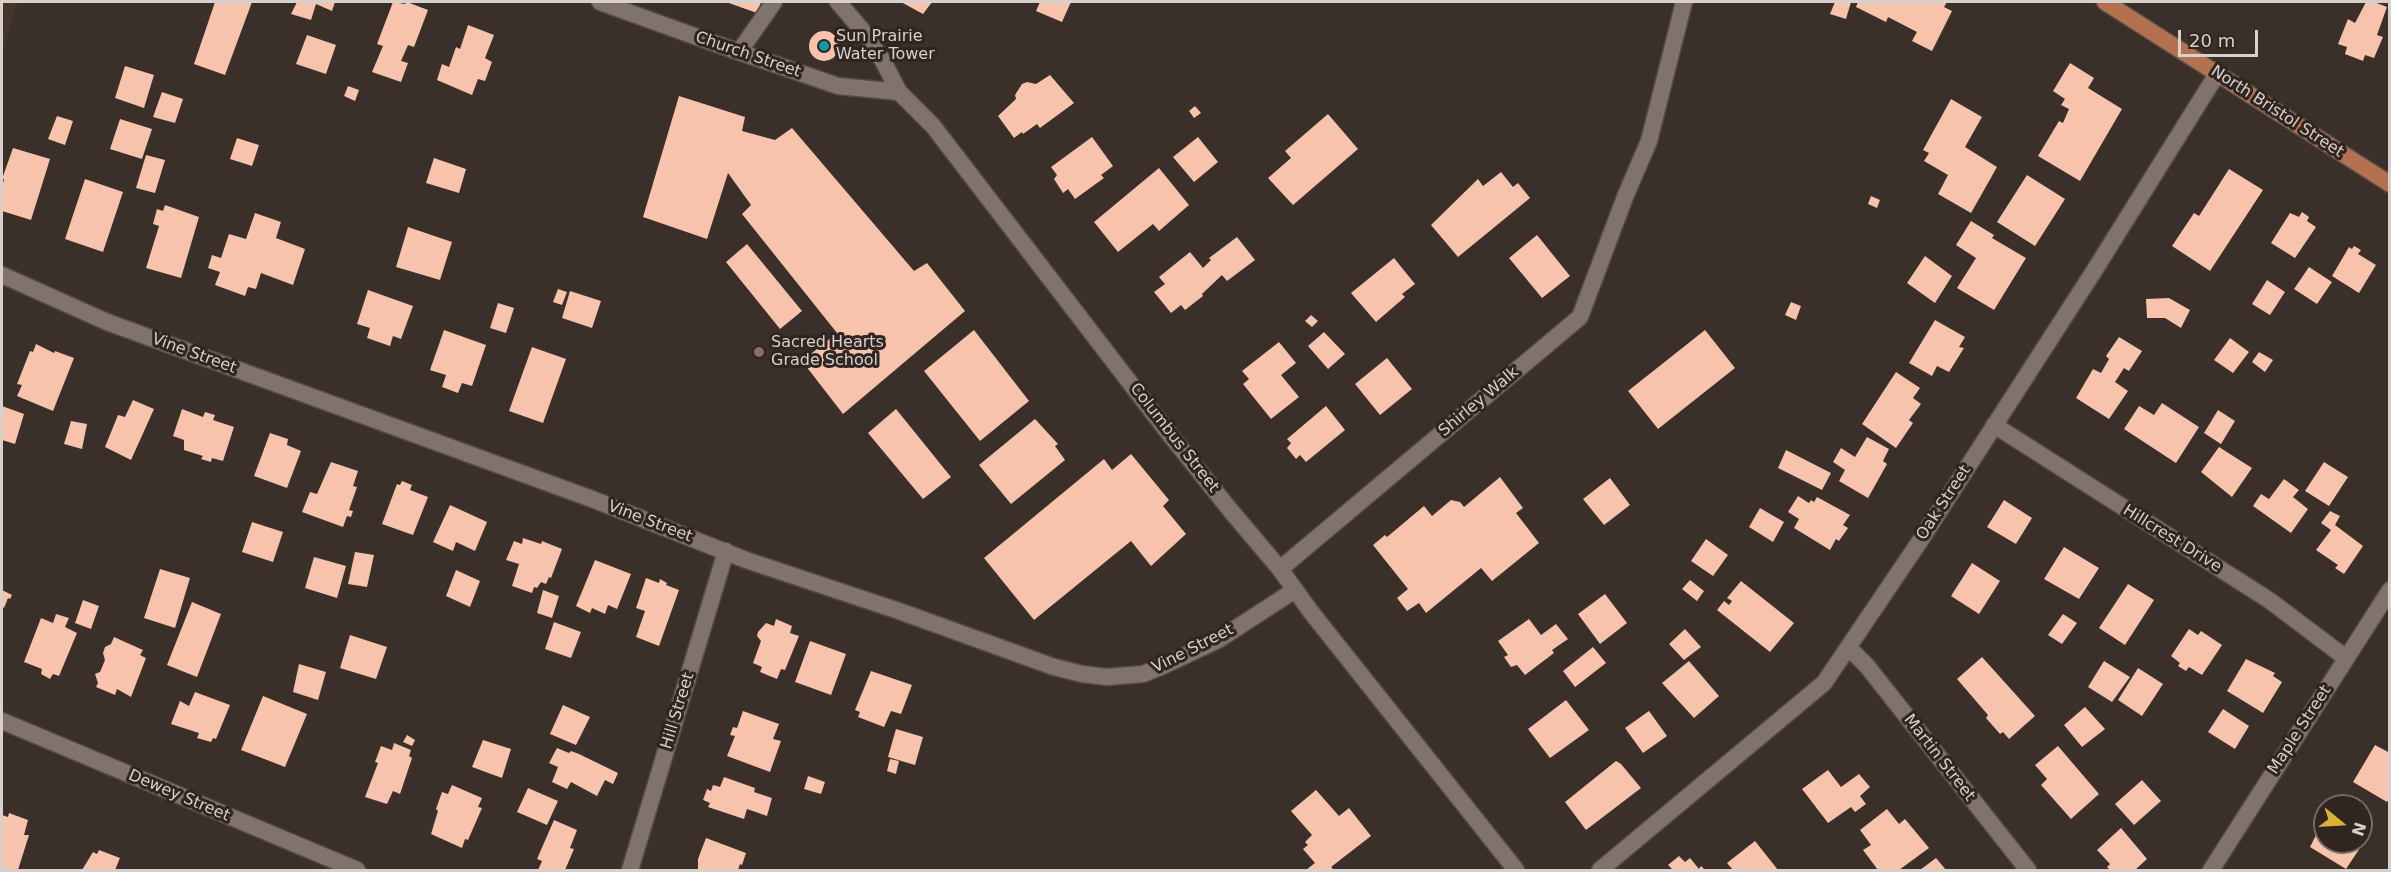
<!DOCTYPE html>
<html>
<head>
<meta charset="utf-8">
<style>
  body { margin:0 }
  #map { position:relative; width:2391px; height:872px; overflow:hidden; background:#3a2f29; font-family:"DejaVu Sans",sans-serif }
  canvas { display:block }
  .frame { position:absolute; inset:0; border:3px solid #d8d0cd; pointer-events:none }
  .north { position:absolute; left:2313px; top:794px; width:60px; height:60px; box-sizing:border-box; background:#302520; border:2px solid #736965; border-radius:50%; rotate:108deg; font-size:16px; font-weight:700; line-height:24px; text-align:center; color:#d8d0cd }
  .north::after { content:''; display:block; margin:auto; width:21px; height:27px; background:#d9b334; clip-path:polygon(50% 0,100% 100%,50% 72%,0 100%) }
  .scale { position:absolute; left:2178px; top:30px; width:80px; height:27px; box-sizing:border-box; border:3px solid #d8d0cd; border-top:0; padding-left:8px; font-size:18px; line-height:21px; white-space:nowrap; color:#d8d0cd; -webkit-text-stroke:4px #302520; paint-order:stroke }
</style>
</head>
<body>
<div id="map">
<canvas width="2391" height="872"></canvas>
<div class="frame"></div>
<div class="north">N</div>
<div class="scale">20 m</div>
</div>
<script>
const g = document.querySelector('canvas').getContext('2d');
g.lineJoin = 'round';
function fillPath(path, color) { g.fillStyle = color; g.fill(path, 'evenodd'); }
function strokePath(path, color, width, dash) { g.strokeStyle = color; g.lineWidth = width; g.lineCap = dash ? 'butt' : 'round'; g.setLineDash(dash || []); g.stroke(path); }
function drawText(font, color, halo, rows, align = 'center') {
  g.font = font + ' "DejaVu Sans",sans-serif'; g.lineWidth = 6; g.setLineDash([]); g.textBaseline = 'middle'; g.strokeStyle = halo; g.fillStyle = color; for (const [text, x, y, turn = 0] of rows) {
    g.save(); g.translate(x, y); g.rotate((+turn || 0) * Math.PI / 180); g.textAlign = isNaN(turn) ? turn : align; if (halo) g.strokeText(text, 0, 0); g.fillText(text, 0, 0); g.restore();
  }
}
fillPath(new Path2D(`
  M2,2h16l-15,47 -1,-1z`), '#46352b');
fillPath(new Path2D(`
  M215,2h37l-27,73 -31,-11z
  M297,2h38l-3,9 -16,-7 -5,16 -20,-6z
  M393,2l12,2 2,-2 21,8 -14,37 -6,-2 -7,16 7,2 -7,19 -29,-10 11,-26 -6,-2z
  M726,2h35l-4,11z
  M901,2h31l-9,12z
  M1040,2h31l-9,20 -26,-11z
  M1835,2h16l-5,17 -16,-5z
  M1858,2h89l-3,5 8,4 -20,40 -20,-10 5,-9 -29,-15 -2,5 -30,-15z
  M2366,2h8l13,5 -10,28 6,2 -9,21 -9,-3 -2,6 -18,-7 2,-7 -9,-3 10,-25 7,4z
  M468,25l26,10 -9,23 7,4 -7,19 -7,-2 -6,16 -35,-15 5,-16 7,3 7,-20 4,2z
  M809 46a15 15 0 1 1 30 0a15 15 0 1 1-30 0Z
  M307,35l29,10 -10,29 -30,-10z
  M2070,63l24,15 -6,10 34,21 -42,72 -42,-25 21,-35 4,2 6,-14 -8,-4 4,-6 -12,-8z
  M125,66l29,9 -10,33 -29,-10z
  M1050,75l24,28 -34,25 -3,-4 -14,10 -1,-2 -8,6 -16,-22 18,-17 -1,-4 7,-11 5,-2 9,2z
  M348,86l11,4 -4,11 -11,-5z
  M162,92l21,7 -8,24 -22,-6z
  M679,96l66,21 -3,14 33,9 17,-12 122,143 13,-8 38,48 -122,103 -41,-53 35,-28 -95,-119 9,-9 -23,-32 -21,66 -64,-22z
  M1951,99l31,18 -17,30 32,20 -26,46 -33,-19 10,-19 -24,-14 5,-8 -6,-3z
  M1195,106l6,7 -7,5 -5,-7z
  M1328,114l30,35 -65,56 -25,-27 23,-20 -6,-7z
  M57,116l16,5 -8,24 -17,-6z
  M120,119l32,10 -10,30 -32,-10z
  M1092,137l21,29 -12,9 3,3 -29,21 -7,-10 -5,4 -9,-14 3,-4 -6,-8z
  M1198,137l20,25 -24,20 -21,-25z
  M237,138l22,7 -7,21 -22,-7z
  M13,148l37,11 -19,61 -29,-9v-23l2,-9h-2z
  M146,155l19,5 -10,33 -19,-5z
  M434,158l32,11 -7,24 -33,-10z
  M1159,168l30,37 -30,26 -6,-7 -35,28 -24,-30z
  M2229,169l34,21 -53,81 -38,-25 22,-33 5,3z
  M1501,172l12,15 5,-4 12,15 -72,59 -27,-32 47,-46 5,7z
  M2027,175l38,24 -30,47 -38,-24z
  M85,179l38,13 -20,60 -38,-13z
  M1871,196l9,4 -3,8 -9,-4z
  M165,205l34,12 -18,61 -35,-10 13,-42 -6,-2 4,-15 6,2z
  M2302,212l7,5 -2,4 9,6 -21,31 -24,-15 19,-30 9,4z
  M255,213l26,9 -5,16 29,11 -12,36 -32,-12 -5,16 -8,-2 -3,9 -30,-11 5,-13 -12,-4 4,-13 9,3 8,-24 17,5z
  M1971,221l23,14 -2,3 34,20 -32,52 -37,-22 19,-30 -20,-13z
  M408,227l44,15 -12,38 -44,-13z
  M1537,235l33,41 -28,22 -33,-40z
  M1237,237l18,23 -28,21 -5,-6 -20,19 1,2 -18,14 -4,-5 -10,8 -17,-21 11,-8 -6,-7 31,-25 13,16 8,-8 -2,-2z
  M747,244l55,67 -22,18 -54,-67z
  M2354,246l7,4 -3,4 18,11 -17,28 -27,-17 17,-29 3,2z
  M1925,256l27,20 -17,27 -28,-20z
  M1394,258l21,26 -13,10 3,3 -29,25 -25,-29z
  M2309,267l23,15 -15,22 -23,-15z
  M2267,280l18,12 -15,23 -18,-11z
  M558,289l9,3 -5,13 -9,-3z
  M368,290l45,16 -12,33 -8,-3 -3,10 -23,-8 3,-10 -13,-4z
  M570,291l31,10 -9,27 -30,-10z
  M2169,298l21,12 -9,18 -16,-10h-18l-1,-19z
  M1791,302l10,4 -5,14 -11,-5z
  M498,303l16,5 -8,25 -16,-5z
  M1311,315l7,6 -6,6 -7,-6z
  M1935,320l30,17 -6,10 5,1 -15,24 -12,-6 -5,10 -23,-13z
  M444,330l42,15 -14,41 -10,-3 -4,10 -16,-6 4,-12 -16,-5z
  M974,330l55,71 -49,40 -56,-70z
  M1705,330l30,38 -77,61 -30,-38z
  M1324,332l21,22 -17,15 -20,-23z
  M2119,337l23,14 -13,20 -5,-3 -9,14 13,9 -19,28 -33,-21 17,-29 8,4 8,-14 -3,-3z
  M2230,338l19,14 -16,21 -19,-13z
  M1279,342l17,21 -15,12 18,22 -28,22 -28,-35 6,-5 -7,-8z
  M36,344l18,9 1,-2 19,7 -21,53 -36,-15 5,-11 -5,-1 13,-33 3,1z
  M532,347l34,12 -23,64 -34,-12z
  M2259,352l14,8 -8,12 -13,-10z
  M1387,358l25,31 -32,26 -25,-31z
  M1896,372l24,16 -7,10 8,6 -12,16 4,3 -17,25 -34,-24z
  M133,400l21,9 -23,51 -26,-13 13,-32 7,2z
  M2162,403l37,24 -23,36 -52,-34 15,-23 15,9z
  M2,406l22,8 -9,30 -13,-4z
  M1326,406l19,24 -39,32 -6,-7 -4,4 -9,-11 4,-5 -4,-4z
  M182,409l21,8 2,-5 10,3 -2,5 21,7 -11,34 -11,-3 -1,4 -10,-3 2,-3 -19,-6v-10l-11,-4z
  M896,409l55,68 -28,22 -55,-66z
  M2218,410l17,11 -14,23 -17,-11z
  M1035,419l23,25 -3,2 10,14 -54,44 -32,-39z
  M71,421l16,3 -5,25 -18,-5z
  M270,433l18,6 -1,6 14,6 -14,37 -33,-12z
  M1867,437l22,12 -6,12 4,3 -19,34 -29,-17 6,-11 -12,-8 8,-14 14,9z
  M2219,447l33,21 -20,29 -31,-25z
  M1786,450l45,23 -9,17 -44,-22z
  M1131,454l38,46 -6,6 23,28 -35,32 -20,-25 -97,79 -50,-62 120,-99 8,11z
  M331,462l27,9 -5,15 4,1 -8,23 4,1 -2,6 -4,-1 -4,11 -41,-15 8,-20 7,2z
  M2324,462l24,15 -19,29 -24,-15z
  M1500,477l23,31 -7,5 23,30 -47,38 -11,-13 -55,45 -7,-10 -12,8 -10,-13 11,-9 -35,-44 12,-10 2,2 37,-31 8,10 19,-16 9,2 4,5z
  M1610,478l20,27 -26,20 -21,-26z
  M2284,479l15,11 -6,7 15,12 -17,24 -38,-27 8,-12 8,5z
  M402,481l10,4 -2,5 18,7 -15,38 -31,-11 15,-40 3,1z
  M1798,496l11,7 2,-3 3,2 3,-5 33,18 -7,10 5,3 -9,13 -3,-2 -6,11 -36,-22 5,-9 -11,-7z
  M2004,500l28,18 -16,26 -29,-17z
  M450,505l37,17 -12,29 -19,-9 -3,9 -20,-9z
  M1760,508l24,14 -11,20 -24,-15z
  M2330,511l10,5 -5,9 28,21 -19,28 -9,-6 3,-3 -22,-15 15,-20 -10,-7z
  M252,522l31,10 -10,30 -31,-10z
  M523,538l18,6 1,-3 20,8 -11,29 -2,-1 -3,7 -5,-2 -4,6 -3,-1 -2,6 -20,-7 7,-22 -13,-4 8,-19 8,3z
  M1706,539l22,16 -15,21 -22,-15z
  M2064,547l35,21 -20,31 -35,-20z
  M355,552l19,3 -7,32 -19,-3z
  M314,557l32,9 -9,32 -32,-10z
  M595,560l36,14 -14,35 -9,-4 -3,9 -13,-6 -2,5 -14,-7z
  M1972,563l28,18 -21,33 -28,-18z
  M160,569l30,9 -15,50 -31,-10z
  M456,570l24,11 -10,26 -24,-11z
  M646,578l13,5 1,-4 7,4 -1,2 13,5 -20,56 -23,-9 9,-26 -9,-3z
  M1690,580l14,11 -7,10 -15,-12z
  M1741,581l53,42 -24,29 -53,-42 7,-9 5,4 3,-4 -5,-3z
  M2128,584l26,16 -29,45 -26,-17z
  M2,590l10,5 -2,4 -2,-1 -4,10 -2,-2z
  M543,590l16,6 -7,22 -15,-5z
  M1605,594l22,29 -27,21 -22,-30z
  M83,600l16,6 -8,23 -16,-6z
  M192,602l29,12 -24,63 -30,-12z
  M56,614l13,4 -4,9 12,6 -18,43 -6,-2 -3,5 -9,-5 1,-5 -18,-7 17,-44 12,5z
  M2063,614l14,9 -15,21 -14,-9z
  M776,619l16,7 -2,7 9,3 -14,34 -4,-1 -4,10 -17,-7 2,-5 -9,-4 8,-22 -4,-5 1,-4 8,-9 8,3z
  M1529,619l12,16 15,-11 12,15 -16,11 2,3 -29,22 -8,-10 -6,2 -7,-10 4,-2 -10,-14z
  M554,622l27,10 -10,26 -26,-9z
  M1685,629l16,18 -17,13 -15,-16z
  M2189,629l9,6 3,-4 21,14 -20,30 -13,-8 -3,4 -8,-5 2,-3 -9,-7z
  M350,635l37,12 -11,32 -36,-11z
  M114,637l29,13 -3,5 6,3 -15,39 -14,-8 -2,6 -19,-8 2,-4 -3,-9 5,-2 5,-12 -2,-7 2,-6 6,-3z
  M810,641l36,13 -15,41 -36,-13z
  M1593,647l13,16 -31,24 -12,-16z
  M1982,657l53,59 -26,23 -6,-7 -3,2 -14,-16 2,-3 -31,-36z
  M2246,659l29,14 -2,3 9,6 -19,31 -36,-22z
  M1689,661l30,35 -25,22 -32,-35z
  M2104,661l26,16 -18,25 -24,-15z
  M299,664l27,8 -8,28 -25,-8z
  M2138,668l25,16 -21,32 -24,-16z
  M871,671l41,14 -11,29 -10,-3 -7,16 -26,-10 2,-5 -5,-2z
  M195,692l35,13 -14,34 -3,-1 -2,4 -14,-4 2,-5 -28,-9 9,-23 9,5z
  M263,696l44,18 -22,53 -44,-17z
  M1566,700l23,30 -39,28 -22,-29z
  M563,705l27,12 -14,28 -26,-11z
  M2085,707l20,22 -23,18 -18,-22z
  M2223,709l26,17 -14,23 -27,-17z
  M743,711l36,13 -6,15 8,2 -11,31 -43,-16 8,-20 -5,-1 3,-8 4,1z
  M1649,711l18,25 -24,17 -18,-25z
  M896,729l27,8 -8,28 -27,-8z
  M407,735l8,5 -3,6 -9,-4z
  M483,740l28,9 -9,29 -30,-11z
  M394,743l17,7 -2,6 3,2 -12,36 -7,-3 -6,13 -22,-7 13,-34 -3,-1 6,-16 11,4z
  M2375,745l15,8v45l-3,4 -34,-20z
  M2058,746l41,48 -28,25 -30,-34 6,-6 -12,-14z
  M557,748l12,5 2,-2 8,3 39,19 -5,11 -8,-4 -8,16 -26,-14 -4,7 -15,-7 6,-15 -9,-4z
  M890,759l9,2 -3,13 -9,-3z
  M1616,761l5,3 20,24 -55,42 -21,-28z
  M1828,770l13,17 18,-13 11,13 -10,9 6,8 -11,8 -4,-5 -23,16 -26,-34z
  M808,776l17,6 -4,12 -17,-5z
  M724,777l31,11 -1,4 18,6 -5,18 -20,-7 -3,10 -36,-12 2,-4 -7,-3 4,-11 4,2 2,-6 7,2z
  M2142,780l19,21 -27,24 -19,-21z
  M452,785l30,13 -4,9 4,1 -14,32 -3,-1 -3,9 -31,-14 7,-23 -2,-2 6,-17 6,2z
  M528,788l30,13 -11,24 -30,-13z
  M1316,790l23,26 10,-8 22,28 -40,31 3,3h-28l9,-7 -12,-14 5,-4 -3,-3 7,-7 -21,-24z
  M1887,809l12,15 6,-5 24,29 -30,22h-21l-15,-20 8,-5 -11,-15z
  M9,813l19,7 -4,15h5l-11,35h-16v-55l6,2z
  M554,820l23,10 -7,18 4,1 -9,21h-27l4,-9 -5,-2z
  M2323,821l2,1v20h33l-2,3 4,3 -14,21 -36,-22z
  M2121,828l26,31 -12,11h-25l-3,-3 3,-3 -13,-14z
  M706,838l40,15 -4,12 -2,-1 -2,6h-40v-11z
  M1755,841l23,29h-45l-6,-7z
  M99,850l21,8 -5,12h-33l11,-18 4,2z
  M1679,856l6,6 5,-4 9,11 2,-3 4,4h-32l-5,-5z
  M1936,858l10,12h-26z`), '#f7c3ac');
const minor = new Path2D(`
  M600,2l122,44 116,40 61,6
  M838,2l24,28 21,31 16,31 34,34 234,305 64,80 49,58 31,43 205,258
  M739,52l35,-50
  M2,275l105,47 485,177 154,61 153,51 155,56 28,7 25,3 36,-3 22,-9 53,-25 77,-50
  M1994,425l275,175 77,58
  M1280,569l300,-252 45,-120 24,-56 35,-139
  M1849,648l18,18 161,204
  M2,721l355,149
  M630,870l96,-319
  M1600,870l224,-187 96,-142 174,-270 123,-197
  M2211,870l179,-280`);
const primary = new Path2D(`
  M2105,2l285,182`);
strokePath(minor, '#544b46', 19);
strokePath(primary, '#544b46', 19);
strokePath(minor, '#80736d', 16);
strokePath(primary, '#b37151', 16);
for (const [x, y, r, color] of [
  [824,46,6,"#0f9aa8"],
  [759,352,6,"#8d6e63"]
]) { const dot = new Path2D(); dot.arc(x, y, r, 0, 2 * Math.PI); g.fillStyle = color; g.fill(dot); strokePath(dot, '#302520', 2); }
drawText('16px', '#d8d0cd', '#302520', [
  ["Sun Prairie",836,37],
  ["Water Tower",836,55],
  ["Sacred Hearts",771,343],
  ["Grade School",771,361]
], 'left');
drawText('16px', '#d8d0cd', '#302520', [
  ["Church Street",748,55,19],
  ["North Bristol Street",2277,112,33],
  ["Vine Street",194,354,20],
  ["Shirley Walk",1479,402,-40],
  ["Columbus Street",1174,438,52],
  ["Oak Street",1944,503,-57],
  ["Vine Street",650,522,21],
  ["Hillcrest Drive",2172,539,32],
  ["Vine Street",1193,649,-27],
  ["Hill Street",678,711,-73],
  ["Maple Street",2300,730,-57],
  ["Martin Street",1939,758,52],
  ["Dewey Street",179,796,23]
]);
</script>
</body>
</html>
